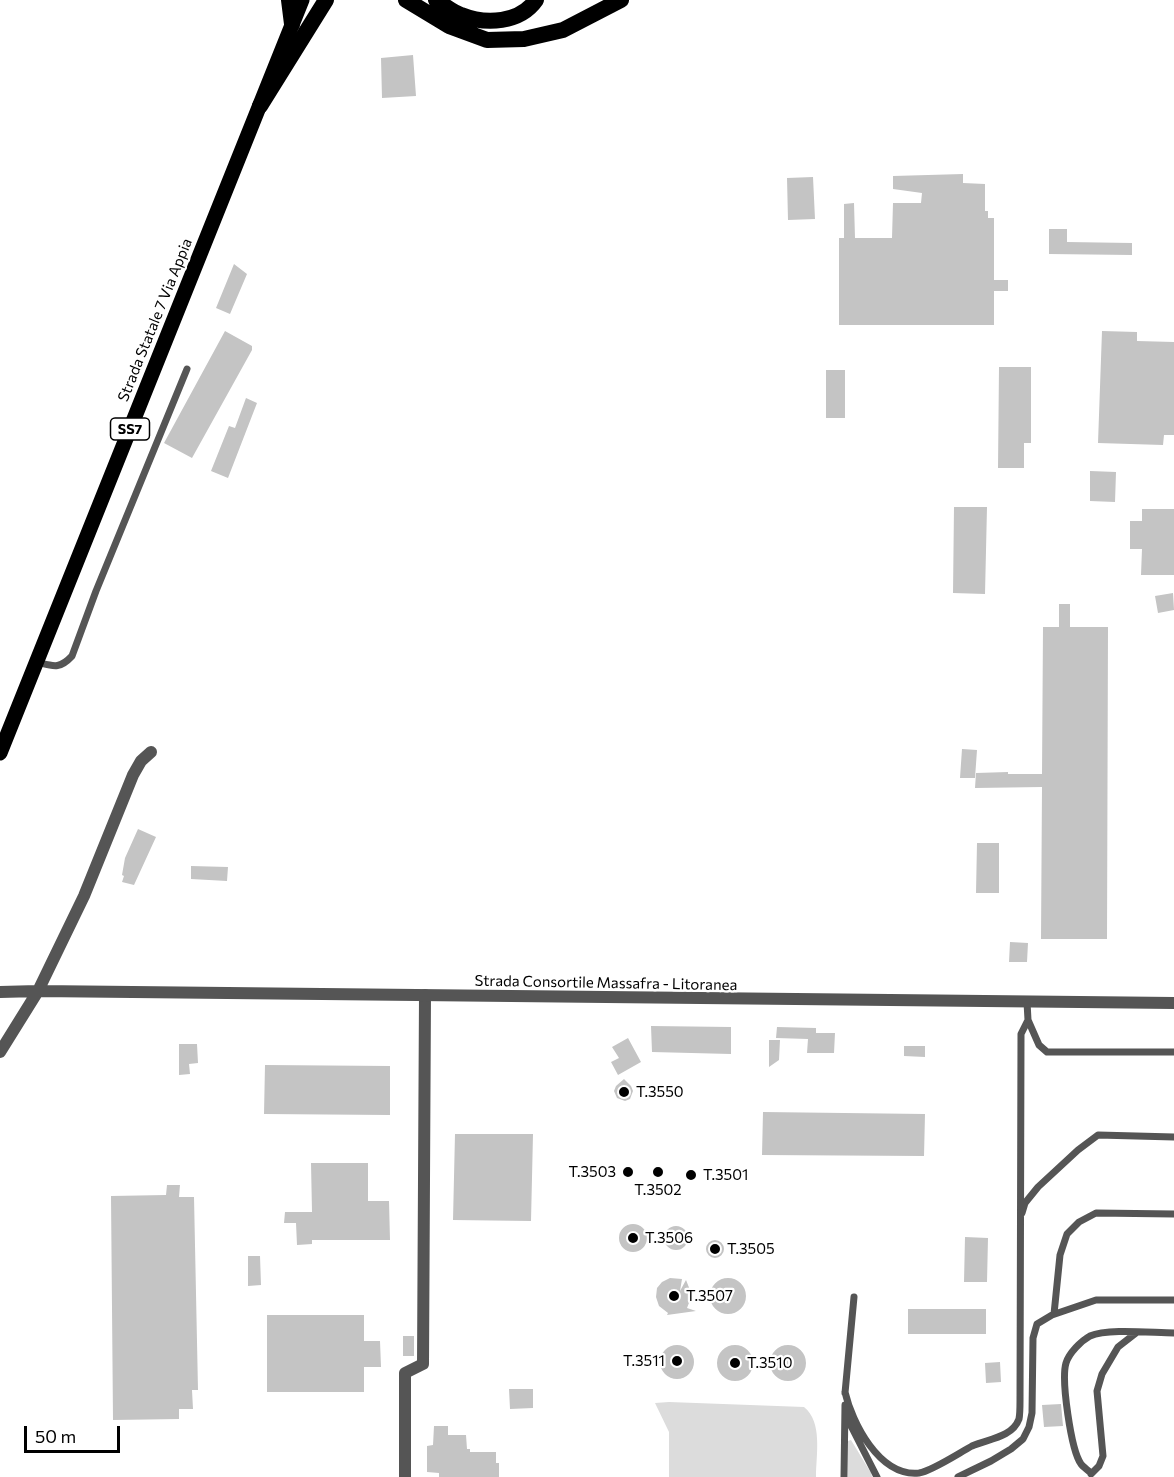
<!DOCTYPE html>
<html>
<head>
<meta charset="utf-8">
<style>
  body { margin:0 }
  #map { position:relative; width:1174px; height:1477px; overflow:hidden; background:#fff; font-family:Commissioner,sans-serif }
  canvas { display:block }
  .scale { position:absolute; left:24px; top:1426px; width:96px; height:27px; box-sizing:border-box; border:3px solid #000; border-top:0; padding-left:8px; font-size:18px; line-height:21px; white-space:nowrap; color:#000; -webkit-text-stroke:4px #fff; paint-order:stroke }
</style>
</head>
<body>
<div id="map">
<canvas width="1174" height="1477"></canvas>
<div class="scale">50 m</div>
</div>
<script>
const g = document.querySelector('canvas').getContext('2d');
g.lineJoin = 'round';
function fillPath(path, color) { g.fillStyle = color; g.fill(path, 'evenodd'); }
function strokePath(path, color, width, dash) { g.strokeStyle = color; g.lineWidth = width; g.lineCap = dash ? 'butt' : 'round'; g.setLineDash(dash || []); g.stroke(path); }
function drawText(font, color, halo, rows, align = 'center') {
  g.font = font + ' Commissioner,sans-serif'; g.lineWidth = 4.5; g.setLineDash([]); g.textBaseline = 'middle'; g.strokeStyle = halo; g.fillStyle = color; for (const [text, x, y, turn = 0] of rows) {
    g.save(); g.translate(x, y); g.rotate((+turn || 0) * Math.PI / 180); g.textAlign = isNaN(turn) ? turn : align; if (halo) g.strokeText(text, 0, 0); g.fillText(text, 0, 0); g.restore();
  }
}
fillPath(new Path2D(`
  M669,1402l135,5c19,15 12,48 12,70h-147v-45l-14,-29z
  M851,1440l20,33 1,4h-24v-36z`), '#dcdcdc');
fillPath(new Path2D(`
  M413,55l3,41 -34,2 -1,-40z
  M963,174v9l22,1v27h3v7h6v62h14v11h-14v34h-155v-87h5v-34l10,-1 1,35h37l1,-35h28l1,-10 -29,-4v-13z
  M813,177l2,42 -27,1 -1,-42z
  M1049,229h18v13l65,1v12l-83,-1z
  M234,264l13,10 -17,40 -14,-6z
  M225,331l27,15v4l-60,108 -28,-15z
  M1102,331l35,1v9l37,1v93h-10l-1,10 -65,-2z
  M999,367h32v76h-7v25h-26z
  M826,370h19v48h-19z
  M246,398l11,5 -29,75 -17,-7 18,-45 6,2z
  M1090,471l26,1 -1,30 -25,-1z
  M954,507h33l-2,87 -32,-1z
  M1142,509h32v66h-33l1,-26h-12v-28h12z
  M1173,593l1,17 -16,3 -3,-17z
  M1059,604h11v23h38l-1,312h-66l1,-152 -67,1 1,-15 32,-1v2h34l1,-147h16z
  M962,749l15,1 -2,28h-15z
  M138,829l18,8 -22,48 -12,-3 2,-6 -2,-1 3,-17z
  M977,843h22v50h-23z
  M191,866l37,1 -1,14 -36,-2z
  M1010,942l18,1 -1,19h-18z
  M651,1026l80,1v27l-79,-2z
  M777,1027l39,1v5h19l-1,20h-27l1,-14 -32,-1z
  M628,1038l13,24 -23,13 -7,-13 8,-4 -7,-11z
  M769,1040h11l-1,20 -10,7z
  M179,1044h18l1,19 -9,1 1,10 -11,1z
  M904,1046h21v11l-21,-1z
  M265,1065l125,1v49l-126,-1z
  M624,1079l7,7 2,5 -3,8 -5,2 -8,-3 -3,-7 2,-5z
  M763,1112l162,2 -1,42 -162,-1z
  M455,1134h78l-2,87 -78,-1z
  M311,1163h57v38h21l1,39h-78v4l-15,1 -1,-22h-12l1,-11h27z
  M167,1185h13l-1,12h15l4,193h-6l1,19h-14v10l-66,1 -2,-224 55,-1z
  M619 1238a14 14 0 1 1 28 0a14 14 0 1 1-28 0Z
  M664 1238a12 12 0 1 1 24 0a12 12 0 1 1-24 0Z
  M965,1237l23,1 -1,44h-23z
  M706 1249a9 9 0 1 1 18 0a9 9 0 1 1-18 0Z
  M248,1256h12l1,29 -13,1z
  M670,1278l12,1 -2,12 6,-11 6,15 -5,13 9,3 -29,4 1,-2 -9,-7 -3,-9 1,-9 5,-6z
  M710 1296a18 18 0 1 1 36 0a18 18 0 1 1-36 0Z
  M908,1309h78v25h-78z
  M267,1315h97v26h16l1,26h-17v25h-97z
  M403,1336h11v20h-11z
  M717 1363a18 18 0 1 1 36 0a18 18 0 1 1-36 0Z
  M660 1362a17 17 0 1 1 34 0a17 17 0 1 1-34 0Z
  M770 1363a18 18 0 1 1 36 0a18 18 0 1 1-36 0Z
  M1000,1362l1,20 -15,1 -1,-20z
  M509,1389h24v19l-23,1z
  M1061,1404l2,22 -19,1 -2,-22z
  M434,1426h14v9h18l1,14h3v3h26v11h3v14h-60v-4l-12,-1v-26l6,-1z`), '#c4c4c4');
strokePath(new Path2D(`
  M36,662c17,4 23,8 36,-6l24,-65 91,-222
  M1028,1020l11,25 8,7h127
  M1022,1213l3,-10 13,-16 40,-37 20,-15 76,2
  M1054,1314l6,-59 7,-21 12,-12 17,-9 78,1
  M845,1392c7,30 34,85 74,81 13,-2 40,-20 53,-27 15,-7 40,-8 47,-27 1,-5 1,-12 1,-18l1,-367 7,-14 -1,-18
  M845,1393l9,-96
  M848,1415l1,7 28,55
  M1091,1473c-3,-3 -8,-6 -10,-9 -10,-14 -20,-84 -15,-101 3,-10 15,-22 24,-27 18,-8 63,-3 84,-3
  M1091,1474l8,-8 4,-10 -6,-65 5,-17 16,-27 18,-14
  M844,1477l1,-72
  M958,1477l33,-16 20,-12 12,-10 6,-12 3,-14 1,-75 4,-14 15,-9 44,-15h78`), '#555', 7);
strokePath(new Path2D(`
  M405,1477v-104l18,-9 2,-369`), '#555', 12);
strokePath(new Path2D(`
  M0,992l38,-1 1136,12
  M0,1052l38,-61 46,-95 49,-121 8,-14 10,-9`), '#555', 12);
strokePath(new Path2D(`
  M0,753l302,-753`), '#000', 15);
strokePath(new Path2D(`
  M289,0l3,24
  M406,0l43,26 38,14 37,-1 39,-9 58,-30
  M436,0c8,5 16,12 25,15 25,10 59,8 75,-15
  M260,106l66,-106`), '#000', 16);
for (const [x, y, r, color] of [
  [624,1092,6,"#000"],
  [628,1172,6,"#000"],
  [658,1172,6,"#000"],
  [691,1175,6,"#000"],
  [633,1238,6,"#000"],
  [715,1249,6,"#000"],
  [674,1296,6,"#000"],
  [677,1361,6,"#000"],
  [735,1363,6,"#000"]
]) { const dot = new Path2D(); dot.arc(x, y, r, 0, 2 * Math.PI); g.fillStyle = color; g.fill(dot); strokePath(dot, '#fff', 2); }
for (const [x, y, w] of [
  [130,429,39]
]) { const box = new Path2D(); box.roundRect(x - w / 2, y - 11, w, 22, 4.5); g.fillStyle = '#fff'; g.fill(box); strokePath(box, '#000', 1.5); }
drawText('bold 14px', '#000', null, [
  ["SS7",130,429]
]);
drawText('15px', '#000', '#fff', [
  ["Strada Statale 7 Via Appia",155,320,-68],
  ["Strada Consortile Massafra - Litoranea",606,983,1]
]);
drawText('15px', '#000', '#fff', [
  ["T.3550",636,1092],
  ["T.3503",616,1172,"right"],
  ["T.3501",703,1175],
  ["T.3502",658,1190,"center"],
  ["T.3506",645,1238],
  ["T.3505",727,1249],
  ["T.3507",686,1296],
  ["T.3511",665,1361,"right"],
  ["T.3510",747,1363]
], 'left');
</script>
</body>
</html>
